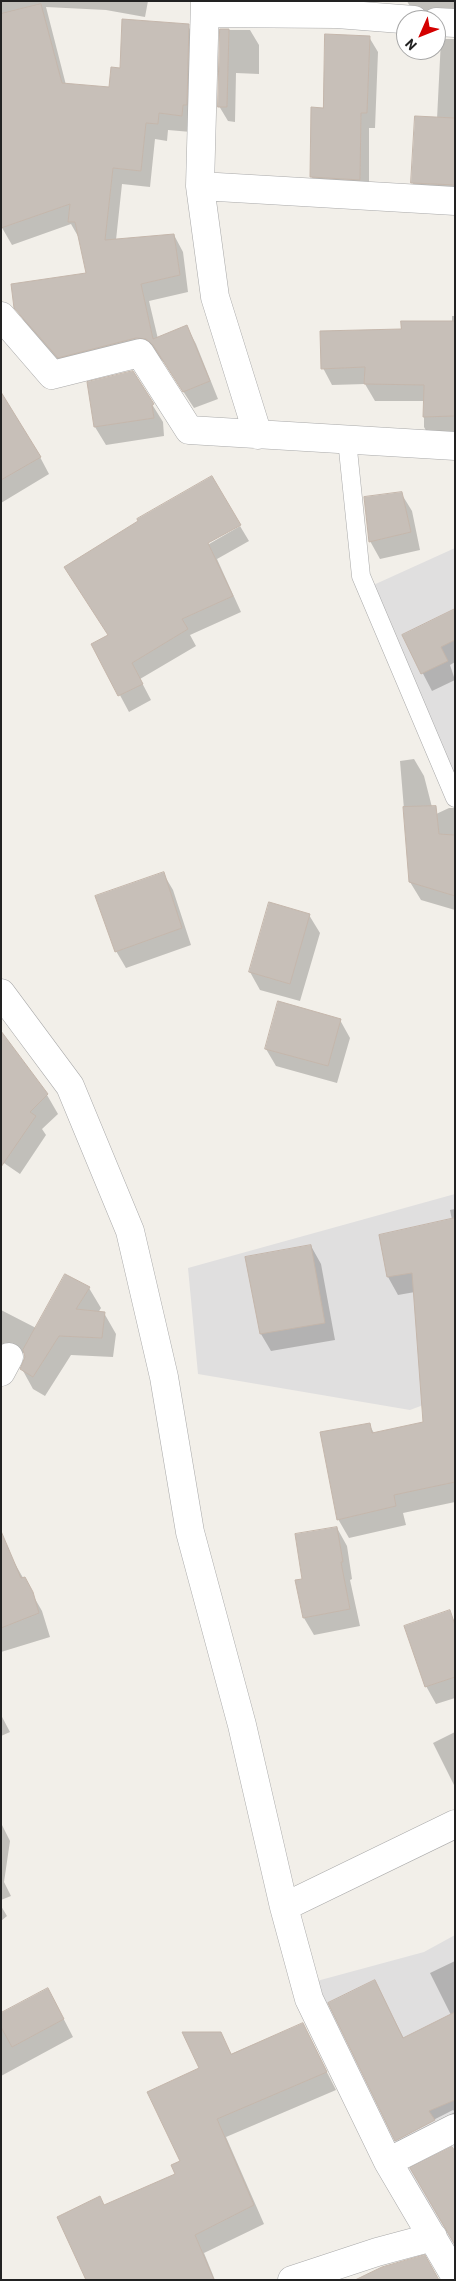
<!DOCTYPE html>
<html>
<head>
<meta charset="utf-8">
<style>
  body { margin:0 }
  #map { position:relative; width:456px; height:2281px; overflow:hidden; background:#f2efe9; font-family:Barlow,sans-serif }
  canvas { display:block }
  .frame { position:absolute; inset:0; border:2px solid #222; pointer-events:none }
  .north { position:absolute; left:396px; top:10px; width:50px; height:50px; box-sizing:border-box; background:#fff; border:1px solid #a7a7a7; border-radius:50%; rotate:226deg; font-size:14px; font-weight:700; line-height:20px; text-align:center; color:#222 }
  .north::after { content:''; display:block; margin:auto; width:18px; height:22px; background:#d40000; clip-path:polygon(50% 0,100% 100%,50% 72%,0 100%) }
</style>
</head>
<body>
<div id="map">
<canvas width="456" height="2281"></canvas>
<div class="frame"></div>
<div class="north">N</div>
</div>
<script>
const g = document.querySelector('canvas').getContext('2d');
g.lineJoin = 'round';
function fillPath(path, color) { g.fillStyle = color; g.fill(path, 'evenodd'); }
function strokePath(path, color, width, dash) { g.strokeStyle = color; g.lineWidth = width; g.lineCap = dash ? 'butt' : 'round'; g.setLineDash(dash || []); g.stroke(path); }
fillPath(new Path2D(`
  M455,548v238l-86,-199z
  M455,1194v199l-45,17 -212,-36 -10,-106z
  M455,1935v345l-66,-110 -98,-182 133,-36z`), '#e0dfdf');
fillPath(new Path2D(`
  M1,1h147l-3,16 -39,-7 -60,-3 20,78 44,3 11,-19 67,-43 10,17 -7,89 -23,-2 -1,11 -12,-2 -5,48 -28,-3 -6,56 58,-5 9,17 5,40 -39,9 9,38 29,-12 9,17 22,55 -24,9 -30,-46 -8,-7 -88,19 -42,-49 -10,-18 72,-33 -9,-36 -8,-14 -59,21 -11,-19z
  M407,1h48v25l-38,-6z
  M221,30h29l9,15v29l-23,-1 -1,49 -7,-1 -9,-15z
  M369,37l9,15 -3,76h-6v67l-49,-3 -9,-16 13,-67z
  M441,39h14v164l-32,-2 -11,-19 25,-63z
  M452,316h3v128l-22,-1 -9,-16v-26h-49l-10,-17 -33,1 -9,-17 129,-45z
  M132,372l31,50 1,14 -58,9 -11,-18 -7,-44z
  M1,419l39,38 9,17 -48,29z
  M401,493l11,18 8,39 -40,9 -10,-18z
  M240,526l9,15 -32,18 24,53 -51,23 6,11 -56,33 11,21 -22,12 -36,-67 16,-9 93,-91 2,2z
  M455,619v43l-5,3 5,15 -23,11 -29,-56z
  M414,759l10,17 10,39 15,-7h6v102l-34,-10 -11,-18 -10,-121z
  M163,873l10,17 18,55 -65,23 -10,-17z
  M309,915l11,18 -20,68 -40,-11 -10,-18z
  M340,1020l10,18 -13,45 -61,-17 -10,-17z
  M1,1033l46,62 11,19 -16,15 4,6 -26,39 -19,-13z
  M455,1209v293l-52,11 3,12 -57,13 -11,-19 31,-95 5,9 51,-10 -10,-131 -17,3 -10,-18 -8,-41 72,-16 -2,-10z
  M311,1246l10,18 14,76 -64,11 -10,-17z
  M89,1288l12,20 -3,5h6l12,21 -3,23 -42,-2 -26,41 -12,-7 -11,-20 3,-16h-15l-9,16v-59l35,18z
  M337,1528l10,18 5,33 -2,1 10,46 -46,9 -10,-17 -8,-37 8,-2z
  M14,1562l28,49 8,26 -49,15v-85z
  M449,1612l6,10v76l-19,6 -10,-18z
  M1,1715l9,17 -9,4z
  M455,1732v55l-22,-44z
  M1,1823l9,18 -6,41 7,14 -10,4z
  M1,1906l6,10 -6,5z
  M455,1961v173l-49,24 -9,-17 58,-29 -2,-2 -57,29 -21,-157 29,57 47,-24 -21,-42z
  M58,2008l15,29 -72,39v-61z
  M303,2025l33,65 -110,47 38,87 -60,29 11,27h-128l17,-74 73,-31 24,-106 19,-36 12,22z`), '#0003');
const building = new Path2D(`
  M41,4l21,79 47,4 2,-20 9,1 2,-49 67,5 -2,81h-4l-1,11 -23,-3 -1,11 -12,-1 -5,48 -28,-3 -8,72 69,-6 6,41 -39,9 12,55 34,-14 23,56 -27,11 -30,-47 -7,-6 -10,-1 -78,20 -44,-50 -3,-24 75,-11 -11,-51h-7l2,-18 -69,24v-214z
  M220,29h9l-2,78h-9z
  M325,34l45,2 -3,77h-6l-1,67 -50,-3 1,-70 12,1z
  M415,116l40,2v67l-44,-2z
  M401,321h54v95l-32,1 1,-32 -60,-1 1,-17 -44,2 -1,-38 81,-2z
  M133,371l21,33 -2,1 2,13 -60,9 -7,-45z
  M1,392l40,65 -40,23z
  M212,476l29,49 -33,18 25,53 -51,23 6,10 -56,34 11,21 -25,12 -27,-52 17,-9 -44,-68 74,-46 -1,-2z
  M402,492l9,40 -42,10 -5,-45z
  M455,609v31l-14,7 7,14 -27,13 -19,-39z
  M436,806l3,28 16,1v61l-46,-14 -6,-75z
  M164,872l18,56 -67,24 -20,-56z
  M269,902l41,12 -20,70 -41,-12z
  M278,1001l63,18 -13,47 -63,-17z
  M1,1031l47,63 -18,18 6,4 -35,51z
  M455,1218v264l-61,13 2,11 -59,14 -17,-88 50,-9 2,10 51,-11 -11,-149 -25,4 -8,-42z
  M311,1245l14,78 -65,11 -15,-77z
  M65,1274l25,13 -14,22 29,3 -3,26 -43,-2 -26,41 -13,-8 5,-12 -2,-7z
  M337,1527l6,35h-2l9,47 -47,9 -8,-38 7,-1 -7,-45z
  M1,1531l20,47 4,-1 8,15 6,21 -38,15z
  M450,1610l5,15v52l-30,10 -21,-61z
  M375,1980l28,58 52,-26v88l-26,11 6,9 -40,21 -67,-138z
  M48,1988l16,31 -52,28 -11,-20v-14z
  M303,2023l24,49 -110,47 37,86 -59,30 19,45h-128l-29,-63 43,-21 4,9 71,-31 -4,-9 9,-4 -33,-69 52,-24 -17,-36h39l10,22z
  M452,2147l3,4v94l-45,-77z
  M425,2255l14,25h-84l27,-13z`);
fillPath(building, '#c7bfb8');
strokePath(building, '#c4b6ab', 1);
const service = new Path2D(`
  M347,440l14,136 94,222`);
const minor = new Path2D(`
  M205,1l-5,185 15,111 43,138
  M206,13l131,1 77,6
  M436,22l19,1
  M200,186l255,15
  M1,316l51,59 88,-22 49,77 266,16
  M1,993l69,93 60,145 34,146 26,155 52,193 42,182 25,92 79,163 67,114
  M1,1372l8,-15
  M284,1907l171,-83
  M388,2162l67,-34
  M292,2280l85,-28 56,-15`);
strokePath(service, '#a9a9a9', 19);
strokePath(minor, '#a9a9a9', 29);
strokePath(service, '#fff', 18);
strokePath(minor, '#fff', 28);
</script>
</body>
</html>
